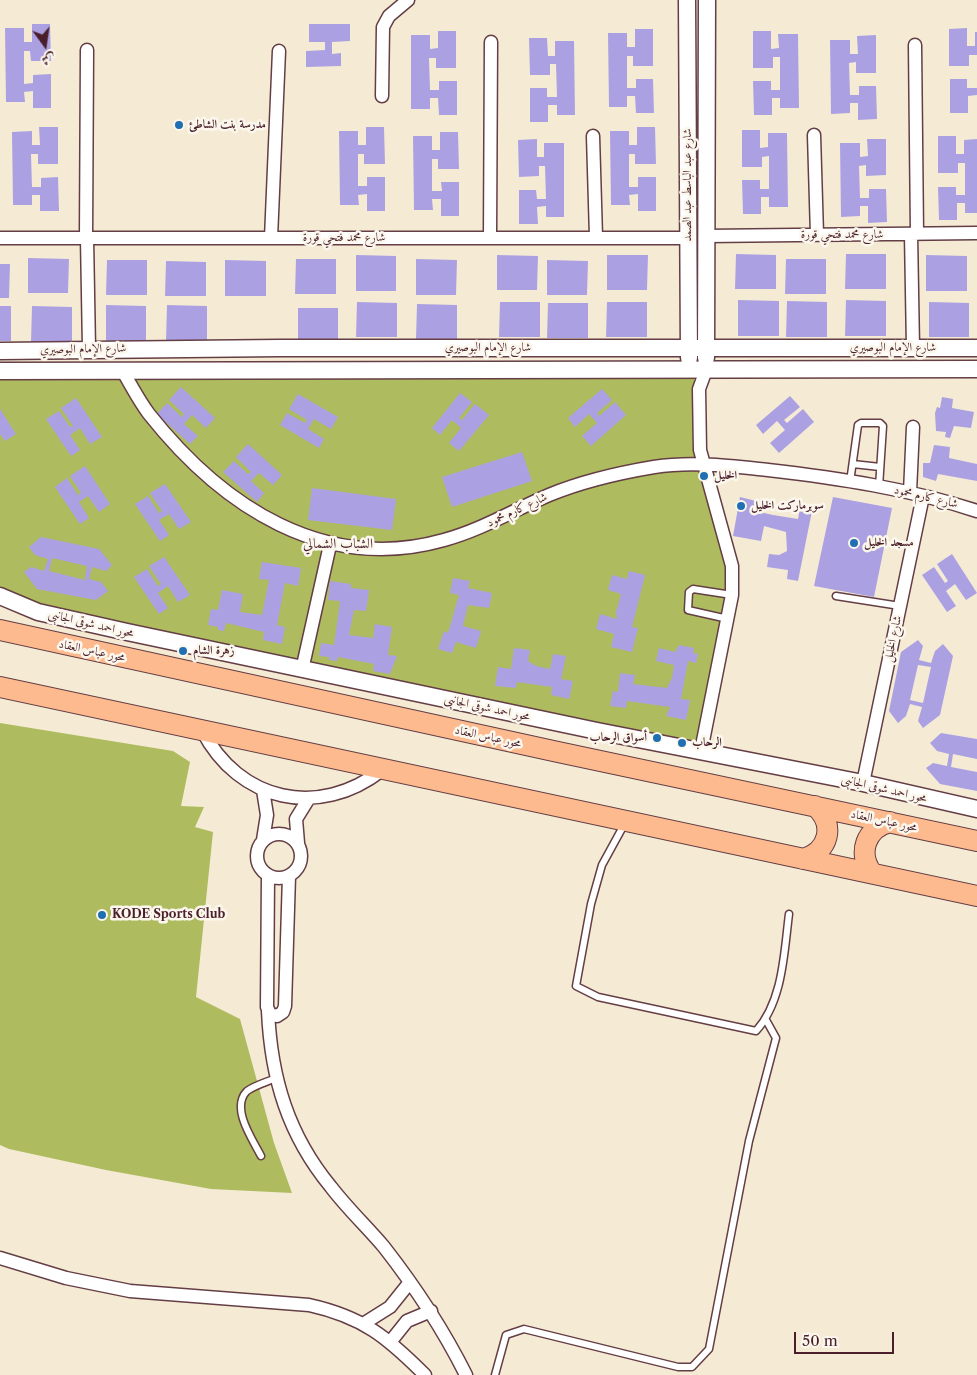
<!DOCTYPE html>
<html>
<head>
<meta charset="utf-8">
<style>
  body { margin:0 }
  #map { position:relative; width:977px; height:1375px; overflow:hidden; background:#f5ebd5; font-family:"Libre Caslon Text",Amiri,serif }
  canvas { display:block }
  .north { position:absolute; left:20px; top:20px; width:50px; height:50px; -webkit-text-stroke:4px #fbf7ec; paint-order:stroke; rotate:166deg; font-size:14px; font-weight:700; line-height:20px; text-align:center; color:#4a1f2b }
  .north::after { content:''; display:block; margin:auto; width:18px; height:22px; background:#4a1f2b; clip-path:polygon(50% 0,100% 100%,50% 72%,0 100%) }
  .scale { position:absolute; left:794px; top:1332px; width:100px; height:22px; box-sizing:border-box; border:2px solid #4a1f2b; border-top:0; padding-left:6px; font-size:15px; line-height:18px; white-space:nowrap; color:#4a1f2b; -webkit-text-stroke:4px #fbf7ec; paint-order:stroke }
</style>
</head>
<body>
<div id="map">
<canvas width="977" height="1375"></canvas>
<div class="north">ش</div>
<div class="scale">50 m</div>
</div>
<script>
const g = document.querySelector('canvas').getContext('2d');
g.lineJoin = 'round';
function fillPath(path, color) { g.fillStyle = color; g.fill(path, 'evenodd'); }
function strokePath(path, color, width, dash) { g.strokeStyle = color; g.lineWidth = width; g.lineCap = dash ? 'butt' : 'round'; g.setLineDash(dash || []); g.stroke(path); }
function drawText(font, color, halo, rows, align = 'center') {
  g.font = font + ' "Libre Caslon Text",Amiri,serif'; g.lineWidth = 5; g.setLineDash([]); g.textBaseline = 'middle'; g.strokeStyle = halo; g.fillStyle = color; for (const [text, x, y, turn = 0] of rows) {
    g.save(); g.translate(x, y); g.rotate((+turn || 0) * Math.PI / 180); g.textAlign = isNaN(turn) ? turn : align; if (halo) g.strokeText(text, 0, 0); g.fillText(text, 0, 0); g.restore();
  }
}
fillPath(new Path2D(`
  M689,370l10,19v53l33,124 -31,185 -701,-155v-225z
  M0,723l173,28 17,11 -9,44 23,1 -9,20 18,5 -17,165 44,22 34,124 18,50 -81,-4 -105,-19 -97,-21 -9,-4z`), '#aebc5f');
fillPath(new Path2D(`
  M32,24h18l1,37h-20l-1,-10h-6v33l9,-1v-8l18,-1v34h-18v-17l-9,1 1,10h-19l-1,-74h19v14h8z
  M309,24h41v17l-18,1v12l9,-1v13l-35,1v-16l19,-1v-8h-16z
  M967,28v18h8v-14h2v23h-8v11h-20v-37z
  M635,29h18v37h-20v-10h-6v32h9v-9h17l1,34h-18l-1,-17h-8v11h-18l-1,-74h19v14h8z
  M438,31h18v37h-20v-10h-7l1,32h9v-9h18v34h-18l-1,-17h-8v11h-19v-74h19v14l8,-1z
  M753,31h18v18l8,-1 -1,-14h20l1,74h-19v-10h-8v17h-18l-1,-34h18v9h9v-33h-7v11h-20z
  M876,35v38h-20v-11l-7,1 1,32h9v-9h17l1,33 -19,1v-17h-8v10l-19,1 -1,-74h20v14h8l-1,-18z
  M529,38h18l1,18h7v-15h19l1,74h-18v-10h-9v17h-18v-34h17v9h10l-1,-33h-6v11h-20z
  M950,79h17v9h10v7l-9,1v17h-18z
  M39,127h19v37h-20v-10h-7l1,33h9v-9l17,-1 1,34h-19v-16h-8v10h-19l-1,-73 20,-1v14h8z
  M366,127h18l1,37h-21v-10h-6v32h9v-9h18v34h-18v-17l-9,1 1,10h-19l-1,-74h19v14h8z
  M637,127h18l1,37h-21v-10h-6v33h9v-10h18v34h-18v-17l-9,1 1,10h-19l-1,-74h19v14h8z
  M742,130h18v18l8,-1v-14h19l1,74h-19v-10h-8v17h-18l-1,-34h18v9h9v-33l-7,1v10h-20z
  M440,132h18l1,37h-21v-10h-6v32h10l-1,-9h18v34h-18v-17h-9l1,11h-19l-1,-74h19v14h8z
  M938,136h18v18h8v-14l13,-1v74h-12v-10h-8v17h-18l-1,-33h18v8h9v-32h-7v10h-20z
  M537,139v18h7v-14h20v74h-18v-11l-9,1 1,17h-19v-34h17l1,9h9l-1,-33h-6v10l-20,1 -1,-37z
  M867,139h19v36l-20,1v-11l-7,1 1,32h9v-9h17l1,33 -19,1v-17h-8v10l-19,1 -1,-74h20v14l8,-1z
  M736,254l40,1v34h-41z
  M846,254h40v35h-41z
  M356,255l40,1v35h-40z
  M497,255l41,1 -1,34h-40z
  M607,255h41l-1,35h-40z
  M926,255l41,1v35h-41z
  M28,258l41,1 -1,34h-40z
  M296,259h40v35h-41z
  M416,259l41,1 -1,35h-40z
  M786,259h40v35h-41z
  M107,260h40v35h-41z
  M225,260l41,1v35h-41z
  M547,260l41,1 -1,34h-40z
  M166,261l40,1v34h-41z
  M0,264h10l-1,34h-9z
  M738,300l41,1v35h-41z
  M846,300l40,1v35h-41z
  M787,301l40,1v35h-41z
  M357,302l40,1v34h-41z
  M500,302h40v35h-41z
  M607,302h40v35h-41z
  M929,302l40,1v34h-40z
  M548,303h40v35h-41z
  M417,304l40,1v35l-41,-1z
  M106,305l40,1v35h-40z
  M167,305l40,1v35h-41z
  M0,306h11v35h-11z
  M32,306l40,1v34l-41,1z
  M298,308h40v35h-40z
  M181,387l34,31 -9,10 -14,-13 -8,9 14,12 -8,8 -33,-30 10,-11 15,14 2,-3 -15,-14z
  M602,389l10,11 -15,13 2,3 16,-14 11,13 -35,31 -9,-10 15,-13 -8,-9 -14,13 -7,-9z
  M460,393l12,9 -13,16 3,2 13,-16 14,11 -30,36 -10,-8 12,-15 -9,-8 -12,15 -8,-7z
  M298,394l40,23 -7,12 -17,-10 -6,10 16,10 -5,9 -39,-23 7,-12 18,10 2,-3 -18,-11z
  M790,396l10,11 -16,13 3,3 16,-14 11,13 -35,31 -9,-10 15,-13 -8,-9 -14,13 -7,-9z
  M942,397l11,2 -1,9 22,4 -3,16 -17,-2 -4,12 -5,-1 1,-5 -10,-1 -1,-18 2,-6 3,1z
  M76,398l26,39 -12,7 -10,-16 -10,7 10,15 -9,6 -25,-37 13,-8 11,16 3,-1 -12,-18z
  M0,409l16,25 -11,7 -5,-7z
  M248,444l34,31 -9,10 -14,-12 -8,8 13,12 -7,9 -34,-30 11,-11 14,13 3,-2 -15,-15z
  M934,445l16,2 -1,11 28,6v17l-39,-7 -2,7 -13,-4v-14h7z
  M522,452l10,29 -80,26 -10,-30z
  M85,466l25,38 -11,8 -11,-16 -9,6 10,16 -9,6 -25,-37 12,-9 11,17 3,-2 -11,-17z
  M165,484l26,38 -12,7 -10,-15 -10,6 10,15 -9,6 -25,-37 13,-8 11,17 3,-2 -12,-18z
  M312,488l84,11 -4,31 -84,-10z
  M740,497l16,4 -1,10 18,4 25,4 2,-11 12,3 -14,70 -11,-2 1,-9 -21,-3 2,-13 10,1 8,-4 -1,-19 -22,-6 -3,15 -28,-5z
  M833,497l59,11 -18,89 -60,-11z
  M41,537l58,12 13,16 -6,6 -14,-4 -3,12 12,3 7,9 -12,9 -59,-11 -13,-17 7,-5 13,4 4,-12 -13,-4 -6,-8zM52,558l35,8 -2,14 -36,-9z
  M952,554l25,39 -11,7 -11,-16 -9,7 10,15 -9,6 -25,-37 12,-8 11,16 3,-2 -11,-17z
  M164,557l26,38 -12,7 -10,-16 -10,7 10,15 -9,6 -25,-37 13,-8 11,17 3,-2 -12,-18z
  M262,562l39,6 -3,18 -13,-3 -8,42 8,2 -3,17 -19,-4 1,-8 -38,-9 -2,8 -6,-1v-3l-10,-2 3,-16 7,1 4,-20 21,4 -3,18 22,3 7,-35 -10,-1z
  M629,571l16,4 -13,52 6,1 -6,24 -21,-5 3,-13 -18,-5 4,-15 17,5 -1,-7 5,-18 -13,-4 4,-15 15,4z
  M453,578l17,3 -2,7 24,5 -3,15 -21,-3 -5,21 18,5 -5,17 -20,-6 -4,11 -14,-4 6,-18 4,2 11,-38 -9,-2z
  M330,581l21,3v4l18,2 -3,21 -12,-1 -5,25 24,3 2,-14 17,3 -4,28 9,1 -7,18 -17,-3 1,-7 -36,-7 -1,4 -8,-1v-3l-10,-1 2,-13 13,2 3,-21 3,-23 -12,-1z
  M918,640l5,6 -4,14 12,3 4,-12 8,-7 10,12 -13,59 -17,13 -5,-7 4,-14 -12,-3 -4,12 -8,7 -9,-12 12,-59zM918,665l13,2 -8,36 -13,-3z
  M679,645l15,3 -1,5 5,1 -2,9 -8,-2 -7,38 9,1 -4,20 -20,-4 4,-9 -43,-6 -1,7 -16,-2 3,-15 5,1 2,-19 15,2 -2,9 34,4 5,-10 2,-13 -18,-4 3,-13 16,4z
  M514,648l16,2 -2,11 8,5 14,3 3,-15 13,2 -5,23 12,2 -4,18 -18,-4 1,-8 -35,-5 -1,6 -21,-2 3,-19 13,2z
  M941,733l36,6v20l-24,-5 -2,13 26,5v19l-37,-7 -14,-16 7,-5 14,3 2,-12 -12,-3 -7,-8z`), '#aba1e2');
const service = new Path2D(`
  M853,464l27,3
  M850,482l8,-57 3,-2h19l3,3 -4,61
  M836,596l64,10
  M728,619l-40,-9 1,-18 4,-3 39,6
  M625,823l-23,42 -11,39 -15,82 22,11 158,34c27,-30 28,-78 33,-117
  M261,1156c-8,-16 -31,-48 -14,-65 8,-6 20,-9 29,-13
  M495,1375l11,-40 18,-6 154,38h14l17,-18 40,-208 27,-103 -10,-18`);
const minor = new Path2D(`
  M915,45l2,189
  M382,96l1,-69 6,-11 19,-16
  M814,135l3,100
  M593,136l3,101
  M911,234l2,114
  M490,236l1,-194
  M706,236l271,-3
  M0,238h688
  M86,238l1,-188
  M87,238l2,111
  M271,238l8,-187
  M122,370c9,15 17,31 27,44 73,92 175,160 295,126 37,-10 70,-30 105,-45 34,-14 69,-22 105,-28 38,-6 76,-1 114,3 70,8 142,19 209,41
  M910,492l3,-65
  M302,670l28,-125
  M202,730c37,72 117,89 180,40
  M701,751l31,-156v-29l-32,-116 -1,-61 7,-19
  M863,783l60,-287
  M257 856a22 22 0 1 1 44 0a22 22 0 1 1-44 0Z
  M263,840l4,-25 -4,-25
  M298,843l-2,-24 13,-21
  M268,875l-1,132 3,7 7,2 6,-4 2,-6 4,-130
  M268,1011c3,67 20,124 63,176 16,21 36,40 53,60 32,41 59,82 82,128
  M0,1258l66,20 64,13 179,14c54,12 78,32 116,70
  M363,1324l27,-17 20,-25
  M391,1341l16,-20 24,-10`);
const tertiary = new Path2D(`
  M687,0l2,358
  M0,351l280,-3h697
  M706,358l1,-358
  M0,371l977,-2
  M0,596l38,16 89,20 470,99 266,52 114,26`);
const primary = new Path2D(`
  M0,630l558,122 419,89
  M0,687l977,209
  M803,859c26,-7 33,-35 12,-53
  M872,873c-15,-20 -6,-45 18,-51`);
strokePath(service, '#643e44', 9);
strokePath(minor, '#643e44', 15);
strokePath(tertiary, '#643e44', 19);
strokePath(primary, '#643e44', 22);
strokePath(service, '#fff', 6);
strokePath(minor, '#fff', 12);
strokePath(tertiary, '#fff', 16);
strokePath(primary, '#fcba8e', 20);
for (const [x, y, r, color] of [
  [179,125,5,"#1f6fb2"],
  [704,476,5,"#1f6fb2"],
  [741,506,5,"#1f6fb2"],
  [854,543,5,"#1f6fb2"],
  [183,651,5,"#1f6fb2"],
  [657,738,5,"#1f6fb2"],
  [682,743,5,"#1f6fb2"],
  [102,915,5,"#1f6fb2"]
]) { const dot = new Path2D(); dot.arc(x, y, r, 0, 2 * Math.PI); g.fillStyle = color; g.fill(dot); strokePath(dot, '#fbf7ec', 2); }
drawText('bold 12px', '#4a1f2b', '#fbf7ec', [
  ["مدرسة بنت الشاطئ",189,125],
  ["الخليل",714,476],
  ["سوبرماركت الخليل",751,506],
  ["مسجد الخليل",864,543],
  ["زهرة الشام",193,651],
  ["أسواق الرحاب",647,738,"right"],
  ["الرحاب",692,743],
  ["KODE Sports Club",112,915]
], 'left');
drawText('12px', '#4a1f2b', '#fbf7ec', [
  ["شارع عبد الباسط عبد الصمد",688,185,-90],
  ["شارع محمد فتحي قورة",842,235],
  ["شارع محمد فتحي قورة",344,238],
  ["شارع الإمام البوصيري",488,348],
  ["شارع الإمام البوصيري",893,348],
  ["شارع الإمام البوصيري",83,349,-1],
  ["شارع كارم محمود",926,497,13],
  ["شارع كارم محمود",517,510,-25],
  ["محور احمد شوقى الجانبى",91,624,13],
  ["شارع الخليل",893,639,-78],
  ["محور عباس العقاد",92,651,12],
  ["محور احمد شوقى الجانبى",487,708,12],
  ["محور عباس العقاد",488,737,12],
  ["محور احمد شوقى الجانبى",884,789,13],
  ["محور عباس العقاد",884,821,12]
]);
drawText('14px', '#4a1f2b', '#fbf7ec', [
  ["الشباب الشمالي",338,544]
]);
</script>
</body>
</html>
